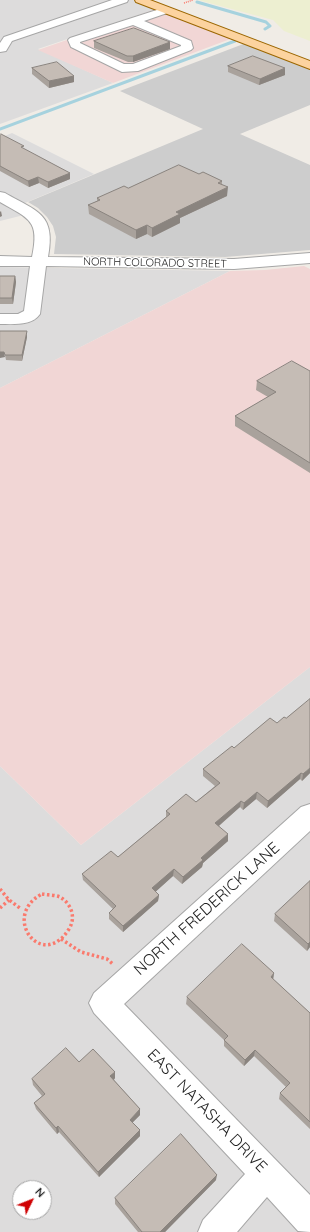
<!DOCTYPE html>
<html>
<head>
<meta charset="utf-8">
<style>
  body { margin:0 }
  #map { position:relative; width:310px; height:1232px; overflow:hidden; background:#f0ece6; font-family:Quicksand,sans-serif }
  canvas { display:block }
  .north { position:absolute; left:12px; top:1180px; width:40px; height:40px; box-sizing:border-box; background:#fff; border:1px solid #a5a5a5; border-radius:50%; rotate:47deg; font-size:11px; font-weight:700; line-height:16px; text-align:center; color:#1f1f1f }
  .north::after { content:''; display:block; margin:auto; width:14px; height:18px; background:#cf0002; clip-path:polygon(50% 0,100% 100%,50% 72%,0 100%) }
</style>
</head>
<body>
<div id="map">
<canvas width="310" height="1232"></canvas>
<div class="north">N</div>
</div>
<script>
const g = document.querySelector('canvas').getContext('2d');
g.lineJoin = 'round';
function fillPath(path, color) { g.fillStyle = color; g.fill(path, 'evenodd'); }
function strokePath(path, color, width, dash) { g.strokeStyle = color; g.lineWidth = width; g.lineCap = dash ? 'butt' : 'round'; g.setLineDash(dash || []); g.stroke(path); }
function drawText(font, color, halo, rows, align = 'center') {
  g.font = font + ' Quicksand,sans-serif'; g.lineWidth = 3; g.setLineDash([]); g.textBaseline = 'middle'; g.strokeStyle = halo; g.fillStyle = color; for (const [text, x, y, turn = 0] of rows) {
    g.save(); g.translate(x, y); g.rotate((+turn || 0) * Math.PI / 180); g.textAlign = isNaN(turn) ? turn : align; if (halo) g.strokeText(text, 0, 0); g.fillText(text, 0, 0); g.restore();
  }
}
fillPath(new Path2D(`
  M0,0h134l22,9 -118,40 75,34 -113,41z
  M12,133l82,41 -81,34 11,7 -24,6v-83z
  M0,267l230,4 -230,117z
  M310,667v565h-310v-466l81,79zM20,1188h24v24h-24z`), '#dddcdc');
fillPath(new Path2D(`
  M156,9l77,29 -120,45 -75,-33z
  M304,266l6,3v398l-229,178 -81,-79v-378l230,-117 35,-1z`), '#f1d6d5');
fillPath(new Path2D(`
  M246,43l64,25v37l-70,29 70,31v85l-85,7 -171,-3 2,-17 -3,-11 -6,-9 -9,-9 -10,-6 175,-73 -83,-38z`), '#cdcdcd');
fillPath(new Path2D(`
  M198,0h112v41l-26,-10 -11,-11z`), '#edefd1');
strokePath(new Path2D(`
  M197,2l69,20 4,4 -5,3
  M0,129l235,-88`), '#a6d2de', 3);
const minor = new Path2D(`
  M112,0h16l-1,2 -115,39 -6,10 -6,1v-9l4,-6z
  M166,7l6,3 -2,2 -26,9 47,20 2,7 -2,2 -53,21 -16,1 -51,-25 -3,-7 2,-2zM133,25l48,20v1l-48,18h-9l-44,-21v-1z
  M0,192l5,1c33,19 51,21 43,64l186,2 76,-6v10l-76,6 -188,-3 -6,48c-8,12 -27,10 -40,10v-10h18l6,-3 6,-45h-30v-10l32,1c8,-37 -3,-38 -32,-55z
  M310,804v27l-186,173 186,191v37l-12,-1 -31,-34 -30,35h-39l5,-12 42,-46 -151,-161 -5,-10 5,-10 207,-186z`);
const major = new Path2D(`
  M135,0h15l160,61v8l-174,-67z`);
strokePath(minor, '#a6a6a6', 2);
strokePath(major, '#9b6600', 2);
strokePath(new Path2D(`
  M184,3l9,-3`), '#fa7a6d', 1.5, [1, 1]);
strokePath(new Path2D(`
  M0,889l9,11 12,9
  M42,894c6,1 13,1 18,3 12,7 16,21 9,32 -27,43 -69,-13 -27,-35z
  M0,908l9,-8
  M61,939l20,13 26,7 7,6`), '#fa7a6d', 3.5, [2.5, 2.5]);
fillPath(minor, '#fff');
fillPath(major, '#fcd39f');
fillPath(new Path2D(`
  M94,41l76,8 -37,13h-5l-34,-14z
  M228,66l57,2v7l-26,10 -31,-13z
  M32,68l42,8v6l-25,6 -17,-14z
  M0,135l24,14 46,30 -22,9 -9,-5 -10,4 -29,-16z
  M199,174l23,7v3l5,12 -47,22v5l-28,14 -5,-3 -11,5 -47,-25 -1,-9 9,-4v-3l31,-10z
  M0,276h15l1,6 -3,22h-13z
  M0,331l27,6 -5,24 -16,-1z
  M310,371v102l-75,-47v-10l33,-19 -12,-7 1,-9z
  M234,748l76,25 -8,8 -2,-2 -33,29 -11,-9 -13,11 -3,-3 -21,19 9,15 -25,22 -1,4 -20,17 -9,-8 -18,16 4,3 -1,6 -35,31 -14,-13v-6l4,-4 -30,-29 -1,-6 36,-17 48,-40v-6l30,-9 19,-16 -12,-10v-7z
  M310,881v66l-3,4 -33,-30 1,-7z
  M274,973l-1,6 37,34v116l-31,-30 1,-6 6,-6 -32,-31 -10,10 -20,-20v-6l-38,-36 1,-7z
  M79,1062l36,10v6l-1,2 26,29v6l-8,8 8,7v6l-41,41 -40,-45 -2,2 -21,-25 -2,-6 8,-7 -9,-11 -1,-6z
  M216,1180l-51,52h-27l-23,-28v-6z`), '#a9a29c');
fillPath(new Path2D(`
  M170,42v7l-37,13v-6z
  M285,68v7l-26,10 1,-6z
  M74,76v6l-25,6v-7z
  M70,173v6l-22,9v-6z
  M38,177l1,6 -10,4 -1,-6z
  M228,187l-1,9 -47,22v5l-28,14v-9l24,-16z
  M1,211l1,5 -2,1v-5z
  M147,225v9l-11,5v-9z
  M15,276l1,6 -3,22 -1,-6z
  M27,331v6l-5,24v-6z
  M0,352h4l1,5 -5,1z
  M310,768v5l-8,8 1,-7z
  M301,773l-1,6 -33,29 1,-7z
  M257,792l-1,7 -13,11 1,-7z
  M241,801l-1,6 -25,22v-6z
  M228,834v7l-25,22 -1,4 -20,17 1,-7 18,-19z
  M174,869l-1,7 -21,19v-7z
  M159,895l-1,6 -35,31v-6z
  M310,942v5l-3,4 1,-7z
  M274,973l-1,7 -2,-3z
  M255,1050l-1,6 -10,10 1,-6z
  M115,1072v6l-4,5 -1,-7z
  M140,1109v6l-10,10v-5z
  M58,1126l1,6 -2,2 -1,-6z
  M140,1130v6l-41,41 -1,-5z
  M217,1175l-1,5 -51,52h-5z`), '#8a847f');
const building = new Path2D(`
  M134,28l36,14 -37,14h-6l-33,-15z
  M253,56l32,12 -25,11 -32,-13z
  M57,62l17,14 -25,5 -17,-13z
  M1,134l23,12 -3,1 49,26 -22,9 -10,-5 -10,4 -28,-15v-31z
  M179,165l20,9 4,-2 19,9 -4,2 10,4 -52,25 4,2 -28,14 -5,-3 -11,5 -48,-25 12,-5 -3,-2 27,-12 4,2z
  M0,276h15l-3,22h-12z
  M0,331h27l-5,24h-17l-1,-3h-4z
  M292,361l18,10v92l-75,-47 41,-24 -19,-11z
  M310,699v69l-7,6 -2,-1 -33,28 -11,-9 -13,11 -3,-2 -26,22 13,11 -27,24 2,2 -20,17 -9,-8 -22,19 7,7 -36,31 -14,-13 7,-7 -34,-32 29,-23 7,6 52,-43 -4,-3 20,-17 10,8 24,-19 -17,-14 29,-23 2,2 36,-30 7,5 7,-6 2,1z
  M310,881v61l-2,2 -33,-30z
  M242,944l32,29 -3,4 39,36v109l-30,-29 10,-10 -35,-33 -10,10 -21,-20 4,-4 -41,-39z
  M66,1048l13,14 14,-13 22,23 -5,4 30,33 -10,11 10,10 -42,42 -40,-46 -2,2 -22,-25 11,-9 -13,-15z
  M181,1134l36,41 -57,57h-18l-27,-34z`);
fillPath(building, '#c5bcb5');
strokePath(building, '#8a847f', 1);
drawText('11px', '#1f1f1f', '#fff', [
  ["NORTH COLORADO STREET",155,263,1]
]);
drawText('16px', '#1f1f1f', '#fff', [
  ["NORTH FREDERICK LANE",207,909,-42],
  ["EAST NATASHA DRIVE",207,1111,46]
]);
</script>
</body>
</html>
